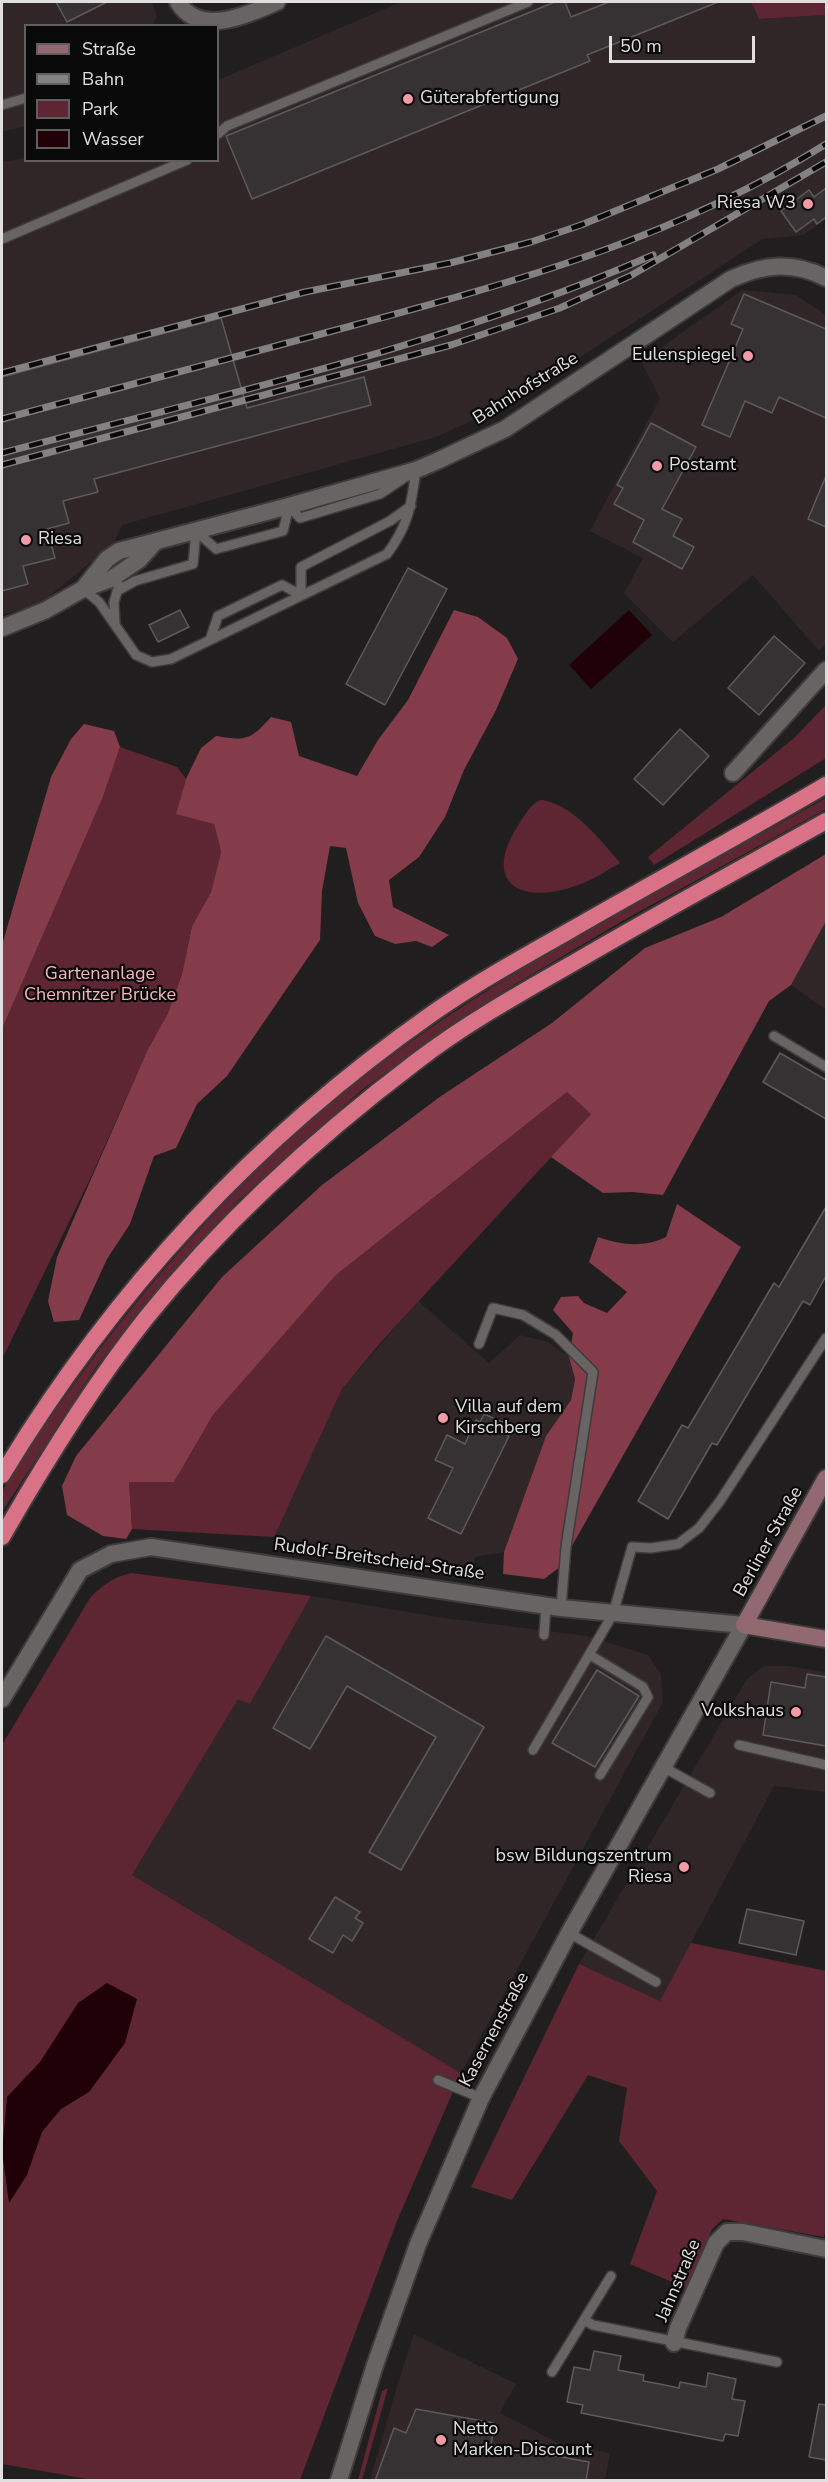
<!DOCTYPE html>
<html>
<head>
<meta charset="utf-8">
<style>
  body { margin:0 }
  #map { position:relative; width:828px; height:2482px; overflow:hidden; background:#211e1f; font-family:"Nunito Sans",sans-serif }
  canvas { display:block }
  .frame { position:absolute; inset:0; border:3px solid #e0dedf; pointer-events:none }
  .legend { position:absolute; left:24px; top:24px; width:195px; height:138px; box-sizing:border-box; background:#0a0909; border:2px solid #605e5f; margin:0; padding:8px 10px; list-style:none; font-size:18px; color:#e0dedf }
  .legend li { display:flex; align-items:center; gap:12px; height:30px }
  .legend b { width:30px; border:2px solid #605e5f }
  .scale { position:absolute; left:609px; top:36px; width:146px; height:27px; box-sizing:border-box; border:3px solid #e0dedf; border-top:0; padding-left:8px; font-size:18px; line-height:21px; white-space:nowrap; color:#e0dedf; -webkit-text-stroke:4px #0a0909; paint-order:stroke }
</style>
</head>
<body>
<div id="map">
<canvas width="828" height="2482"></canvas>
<div class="frame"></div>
<ul class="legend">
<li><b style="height:8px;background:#936971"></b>Straße</li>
<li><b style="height:8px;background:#848182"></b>Bahn</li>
<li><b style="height:16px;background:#5e2632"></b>Park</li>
<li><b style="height:16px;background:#210108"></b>Wasser</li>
</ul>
<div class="scale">50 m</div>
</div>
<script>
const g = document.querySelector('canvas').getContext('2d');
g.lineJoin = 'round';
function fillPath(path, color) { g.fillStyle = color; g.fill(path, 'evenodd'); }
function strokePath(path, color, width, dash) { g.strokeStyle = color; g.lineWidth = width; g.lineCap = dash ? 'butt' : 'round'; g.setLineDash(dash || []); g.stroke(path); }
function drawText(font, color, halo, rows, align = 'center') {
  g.font = font + ' "Nunito Sans",sans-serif'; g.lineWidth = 4.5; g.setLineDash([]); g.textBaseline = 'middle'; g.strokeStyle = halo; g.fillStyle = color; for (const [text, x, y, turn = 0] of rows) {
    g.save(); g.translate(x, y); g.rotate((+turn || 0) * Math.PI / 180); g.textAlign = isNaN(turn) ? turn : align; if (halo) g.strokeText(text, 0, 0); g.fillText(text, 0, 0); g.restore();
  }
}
fillPath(new Path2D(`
  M2,2h150l5,14 -4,9 -127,1 -1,100 -23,6z
  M401,2h350l8,17 67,-4v204l-23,16 -40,4 -257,166 -70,32 -314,88 -8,18 -73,60 -39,12v-453l23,-4 1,2h192v-80z
  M742,290l54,5 30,20v329l-7,7 -66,-76 -80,67 -49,-49 19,-35 -53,-27 70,-133 -19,-36z
  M826,921v89l-35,-25z
  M418,1301l71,62 31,-28 28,7 21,15 6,22 -4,21 -25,36 -42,116 -29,5 -1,12 -123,-17 -77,-15 68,-148z
  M311,1596l126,21 150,19 61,19 13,19 2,28 -202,371 -329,-198 106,-177 12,6z
  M764,1666h24l38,6v120l-52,-6 -114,216 -81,-38 168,-285z
  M414,2334l102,50 -16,29 58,30 52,10 -5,27h-235l28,-97z`), '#302627');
fillPath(new Path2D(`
  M751,2h75v13l-67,4z
  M826,705v53l-172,107 -6,-8 146,-119z
  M120,747l57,20 9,12 -9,34 37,11 7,28 -10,40 -19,34 -10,48 -14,39 -21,38 -56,126 -89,182v-330l101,-232z
  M826,798v11l-202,111 -112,66 -55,36 -94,67 -124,111 -75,82 -68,85 -94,145v-21c97,-154 212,-295 355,-409 141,-111 313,-197 469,-284z
  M541,800c29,2 61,41 79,63 -14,8 -27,17 -42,22 -56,21 -98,-1 -59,-61 6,-9 12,-21 22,-24z
  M567,1092l24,22 -210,228 -39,47 -68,148 -142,-8 -3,-47h45l39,-67 123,-140z
  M131,1573l180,23 -61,108 -12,-5 -106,176 329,198 -64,148 -97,259h-207l-91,-16v-719l88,-147c12,-13 24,-21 41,-25z
  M691,1943l135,28v259l-2,7 -101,-18 -11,10 -26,59 -56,-24 27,-73 -38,-50 8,-53 -39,-13 -76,125 -41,-13 108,-223 81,37z
  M388,2388l-26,92h-4l24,-89z`), '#5e2632');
fillPath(new Path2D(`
  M454,610l24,7 29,21 11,21 -22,51 -32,60 -19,47 -26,40 -30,23 4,27 56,28 -17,12 -16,-6 -21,3 -20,-8 -17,-33 -12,-55 -16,-2 -8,45 -2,49 -93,136 -30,28 -21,44 -22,8 -24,68 -23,35 -28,61 -25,2 -6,-21 9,-44 90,-206 21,-38 14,-39 10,-48 19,-34 10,-40 -7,-28 -38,-10 10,-35 15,-31 15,-12c31,5 34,4 55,-19l20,5 8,34 58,20 21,-36 30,-40z
  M84,724l30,7 6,16 -17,50 -101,232v-84l49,-168 20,-38z
  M826,854v67l-35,64 -22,16 -106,194 -31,-3 -29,1 -52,-36 40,-43 -24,-22 -231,183 -123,140 -39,67h-45l3,47 -6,10 -23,-3 -36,-21 -5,-29 14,-30 146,-179 100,-92 119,-89 111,-73 93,-75 76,-31z
  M677,1204l64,43 -181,320 -16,12 -41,-5 1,-22 42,-116 25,-36 4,-21 -6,-22 4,-24 -20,-23 8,-13 17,-1 6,7 23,10 20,-21 -38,-30 9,-25c23,8 46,11 68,0z`), '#843b4a');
fillPath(new Path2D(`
  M629,610l23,25 -61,54 -22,-24z
  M107,1983l30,16 -12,44 -36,49 -28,17 -19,23 -15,43 -18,28 -7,-52 5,-54 33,-35 38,-59z`), '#210108');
const building = new Path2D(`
  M56,2h51l-40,20z
  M555,2h10l6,15 38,-15h109l-131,53 3,6 -338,138 -26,-63z
  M826,188v29l-9,7 -3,-5 -18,13 -15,-21 28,-21 5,7z
  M744,294l82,35v89l-47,-21 -7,16 -27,-12 -15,36 -28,-12 41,-96 -12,-5z
  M221,318l26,90 117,-31 7,28 -277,74 4,13 -35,9 6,22 -22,6 8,29 -32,8 5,18 -26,7v-214z
  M651,423l45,24 -34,62 20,10 -9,17 21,11 -12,22 -49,-27 11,-22 -30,-16 9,-16 -6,-3z
  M826,476v51l-18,-8z
  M408,568l39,21 -62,116 -39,-21z
  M180,610l9,17 -31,15 -9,-17z
  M774,636l31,27 -46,52 -31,-27z
  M680,729l29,27 -46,49 -29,-26z
  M780,1053l46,27v39l-63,-37z
  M826,1207v69l-16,29 -7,-4 -86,144 -5,-2 -44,76 -30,-18 44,-76 6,3 86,-145 5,4z
  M484,1414l25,11 -4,9 4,2 -48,98 -33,-16 25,-50 -18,-8 12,-25 18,9 11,-24 4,2z
  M326,1636l158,91 -83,143 -32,-18 67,-115 -89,-51 -37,63 -37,-21z
  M597,1670l42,26 -44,71 -43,-24z
  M807,1674l19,3v69l-63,-11 8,-53 34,6z
  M335,1897l25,15 -5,6 8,5 -11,18 -9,-6 -10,18 -24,-14z
  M747,1909l57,12 -8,34 -57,-12z
  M594,2351l27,5 -3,14 26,5 -1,6 17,3 19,4 1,-6 26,5 2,-14 28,6 -4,20 13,2 -7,35 -13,-2 -2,7 -142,-28 2,-8 -16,-3 7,-35 16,3z
  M819,2404l7,1v55l-17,-3z
  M416,2409l78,14 -3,24 23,4 3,-2 72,13 -3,19h-211l19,-53 12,5z`);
fillPath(building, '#363233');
strokePath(building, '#5d5a5a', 1.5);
const service = new Path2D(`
  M2,105l24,-7
  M218,134l9,-8 301,-124
  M2,239l185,-79
  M289,506l11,12 80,-24 24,-16
  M196,531l20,18 67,-18 6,-25
  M83,589l16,13 37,53 16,7 19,-3 216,-105c22,-30 24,-48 29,-84
  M117,591l18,-10 58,-17 3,-33
  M301,595v-28l89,-46 21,-15
  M115,624l-1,-22 5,-17
  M210,640l8,-24 64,-31 19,10
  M774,1036l52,31
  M479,1344l14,-36 30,7 33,20 37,37 -27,175 -5,61
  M544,1635l2,-29
  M590,1655l53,32 5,10 -48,78
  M739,1745l87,20
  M533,1750l80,-136 19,-67 19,1 27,-4 21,-16 21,-27 106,-163
  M663,1767l47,26
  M569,1933l87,49
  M438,2080l43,18
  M584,2320l9,5 184,37
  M552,2372l59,-96`);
const minor = new Path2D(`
  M178,2c22,36 71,12 99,0
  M83,589l24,-30 12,-8 170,-45 127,-36 21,-9 68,-32 226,-150c33,-15 63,-18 95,-1
  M2,628l44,-18 37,-21 28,-10 28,-19 17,-19
  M733,773l93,-103
  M2,1699l78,-129 31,-16 40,-7 410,61 183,17 -175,308 -88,165 -63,146 -43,121 -36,115
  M674,2343l4,-15 38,-85 11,-11h16l83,17`);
const secondary = new Path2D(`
  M826,1478l-82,147 82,14`);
const trunk = new Path2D(`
  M2,1475c112,-185 253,-337 431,-462 43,-30 90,-56 136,-82 85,-49 172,-96 257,-146
  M2,1537c43,-75 90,-151 144,-219 78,-97 172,-182 271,-257 47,-36 100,-66 151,-95 85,-50 172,-97 258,-145`);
strokePath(service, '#3e3b3c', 12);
strokePath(minor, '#3e3b3c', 20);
strokePath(secondary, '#3e3b3c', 20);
strokePath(trunk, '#3e3b3c', 20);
strokePath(service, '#686464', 9);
strokePath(minor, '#686464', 16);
strokePath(secondary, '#936971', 16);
strokePath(trunk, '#da7287', 16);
const rail = new Path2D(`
  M2,373l303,-81 145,-29 81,-21 50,-17 137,-56 108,-53
  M2,419c116,-31 233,-62 349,-93 168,-45 327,-89 475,-182
  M2,453c219,-58 443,-107 651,-198
  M2,465l449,-120 109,-37 70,-32 196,-114`);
strokePath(rail, '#848182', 7);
strokePath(rail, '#0a0909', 4.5, [14]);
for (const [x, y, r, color] of [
  [408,99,6,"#f39aa8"],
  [808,204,6,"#f39aa8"],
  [748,356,6,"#f39aa8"],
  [657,466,6,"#f39aa8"],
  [26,540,6,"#f39aa8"],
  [443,1418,6,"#f39aa8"],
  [796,1712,6,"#f39aa8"],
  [684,1867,6,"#f39aa8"],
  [441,2440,6,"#f39aa8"]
]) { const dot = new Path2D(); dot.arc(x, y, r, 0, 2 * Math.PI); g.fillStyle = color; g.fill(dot); strokePath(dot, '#0a0909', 2); }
drawText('18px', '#e0dedf', '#0a0909', [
  ["Güterabfertigung",420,99],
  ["Riesa W3",796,204,"right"],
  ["Eulenspiegel",736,356,"right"],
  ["Postamt",669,466],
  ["Riesa",38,540],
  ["Villa auf dem",455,1408],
  ["Kirschberg",455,1429],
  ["Volkshaus",784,1712,"right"],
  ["bsw Bildungszentrum",672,1857,"right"],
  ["Riesa",672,1878,"right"],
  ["Netto",453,2430],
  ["Marken-Discount",453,2451]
], 'left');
drawText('18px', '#e0dedf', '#0a0909', [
  ["Bahnhofstraße",526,389,-32],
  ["Berliner Straße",769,1542,-61],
  ["Rudolf-Breitscheid-Straße",379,1560,8],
  ["Kasernenstraße",495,2030,-62],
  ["Jahnstraße",679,2281,-67]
]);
drawText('18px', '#f9b5bf', '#0a0909', [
  ["Gartenanlage",100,975],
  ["Chemnitzer Brücke",100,996]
]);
</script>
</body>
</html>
